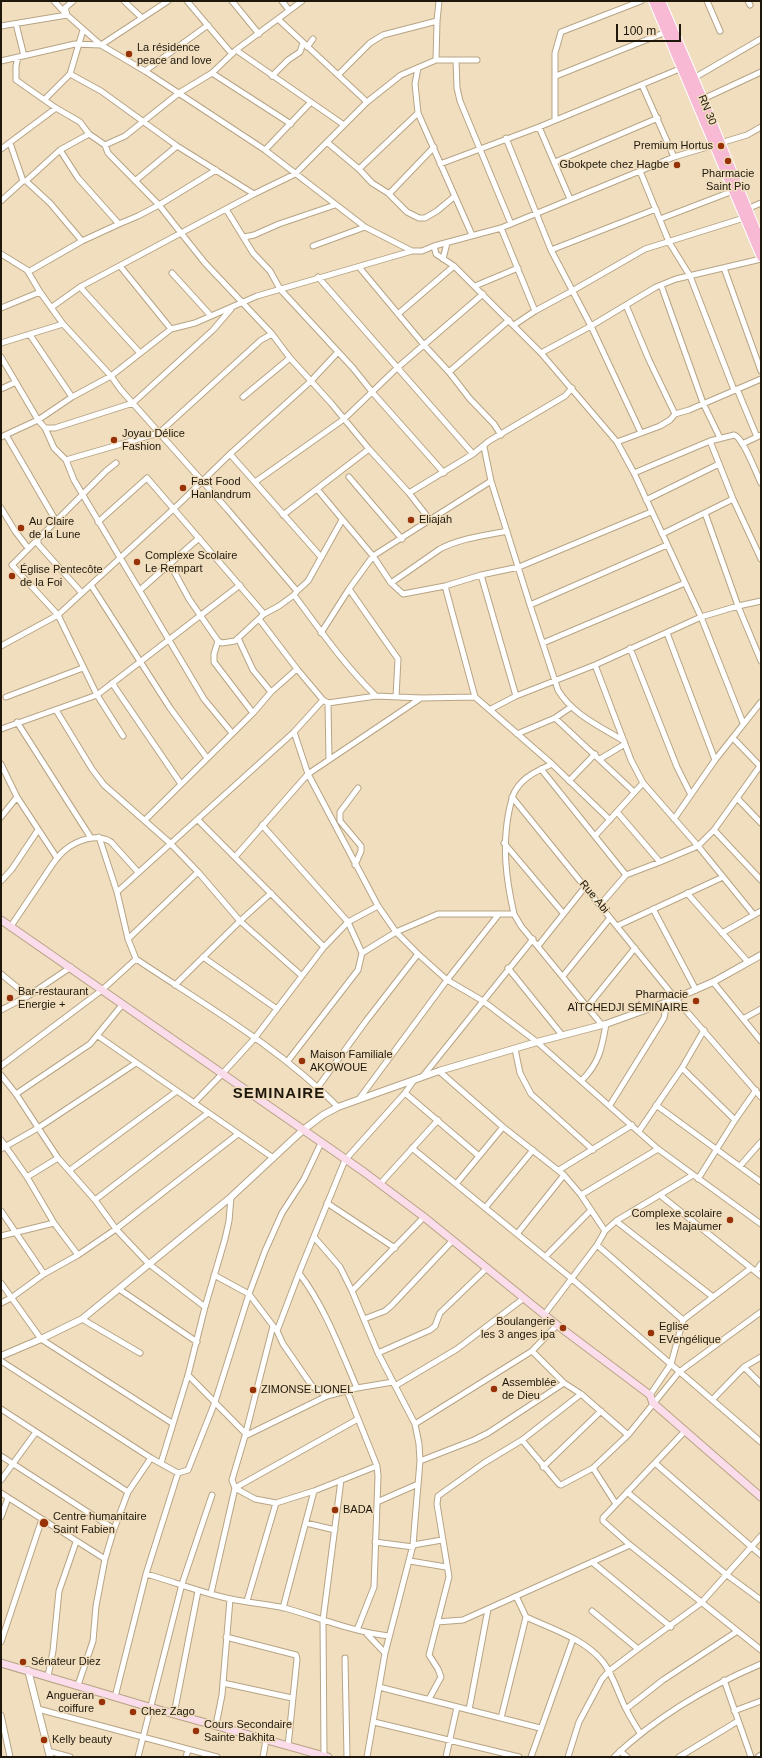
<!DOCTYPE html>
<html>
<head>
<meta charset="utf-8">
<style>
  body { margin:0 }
  #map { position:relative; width:762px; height:1758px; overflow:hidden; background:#f1debe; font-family:Arial,sans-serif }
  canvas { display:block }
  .frame { position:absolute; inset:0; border:2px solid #1e180c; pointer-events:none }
  .scale { position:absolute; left:616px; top:24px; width:65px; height:18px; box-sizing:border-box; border:2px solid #1e180c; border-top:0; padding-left:5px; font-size:12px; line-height:14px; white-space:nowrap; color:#1e180c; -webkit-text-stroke:3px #f1debe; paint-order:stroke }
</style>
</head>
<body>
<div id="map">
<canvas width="762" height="1758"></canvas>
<div class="frame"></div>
<div class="scale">100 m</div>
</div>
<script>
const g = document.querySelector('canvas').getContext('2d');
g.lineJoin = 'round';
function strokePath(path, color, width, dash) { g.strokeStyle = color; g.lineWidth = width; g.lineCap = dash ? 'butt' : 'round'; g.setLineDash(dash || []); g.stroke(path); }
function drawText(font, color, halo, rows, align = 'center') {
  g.font = font + ' Arial,sans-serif'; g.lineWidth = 3; g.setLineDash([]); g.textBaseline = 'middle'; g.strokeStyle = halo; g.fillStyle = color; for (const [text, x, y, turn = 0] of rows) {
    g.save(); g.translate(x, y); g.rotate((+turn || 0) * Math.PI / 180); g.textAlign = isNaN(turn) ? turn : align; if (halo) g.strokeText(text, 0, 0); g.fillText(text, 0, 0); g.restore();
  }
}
const minor = new Path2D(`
  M54,1l13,14 34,30 44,26 120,79 100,77 47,24
  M124,1l18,17
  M187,1l45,53
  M232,1l27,33
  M282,1l7,9
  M707,1l13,30
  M748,1l2,4
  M278,19l89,83
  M437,21l2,-20
  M16,24l8,32
  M1,26l66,-11 -2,-7 8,-7
  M307,47l6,-8
  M236,50l108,75
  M18,57l-2,9v14l40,28 24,14 9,12 16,11 3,8 51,52 57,-35
  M456,60l1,28 3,13 51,123
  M1,61l74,-17 26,1 67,-44
  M418,68l-3,16 3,29 54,122
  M145,71l63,-46
  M212,73l79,51
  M70,74l31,17 76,55 77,48
  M338,75l32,-32 13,-8 54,-14 -1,39
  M272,76l16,-16 12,-8 3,-9
  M556,76l110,-44
  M694,78l67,-39
  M642,85l32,72
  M45,99l25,-25 13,-44
  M703,99l58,-27
  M555,120v-67l6,-21 80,-31
  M539,127l31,72
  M506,138l45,112 40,76 50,107
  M10,143l13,38
  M328,143l31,26 13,14 16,10 19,19 12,6h6l12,-7 18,-15
  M105,145l20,-9 54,-43 33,-20 24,-23 66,-49
  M1,149l55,-41
  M60,150l18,28 41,46 19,-8 21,-11 22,28 73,-39 41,-20 72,-72 34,-27 35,-15h41
  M265,150l46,-48
  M555,162l103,-44
  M440,164l99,-37 143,-59
  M359,169l59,-56
  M640,171l29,71 21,34 44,114
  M26,181l24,22 32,38
  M135,181l42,-35
  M389,194l45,-47
  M1,201l22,-20h3l34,-31 29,-16
  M226,209l27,44 17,18 10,18 73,79 20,25 71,80
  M747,209l14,-6
  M660,219l73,-28
  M501,228l34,83
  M244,237l10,-2 25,-11 56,-19
  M313,246l52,-19
  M434,246l2,8 18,12 87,87 76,89 17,31 67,144 42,106
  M551,250l105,-41
  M1,254l26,16 13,22 23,32 48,52 10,14 107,120 69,81
  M443,259l4,-16
  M120,266l51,63
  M359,267l65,78 25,27 21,27 24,25 7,11
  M724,268l37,103
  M28,272l54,-31 37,-17
  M172,273l39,43
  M318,277l155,177
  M661,285l42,118 17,35
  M475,286l43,-18
  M80,287l60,66
  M626,305l23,55 26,54
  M52,307l28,-20 101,-54 24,30 67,71 18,24 41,45 38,46 40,44 21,27
  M1,308l39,-16
  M398,314l56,-48
  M514,325l21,-14 37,-20 73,-42 99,-31
  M30,335l42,62
  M1,343l62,-19
  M541,353l50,-27 65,-39 20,-8 85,-20
  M1,357l37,63 7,8 9,20 12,12 8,20 130,219 28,34
  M449,372l60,-52
  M1,389l15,-7
  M737,389l20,48
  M243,397l47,-39
  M45,428h10l78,-25 80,-73 18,-21
  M6,435l50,86
  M1,437l37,-17 34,-23 39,-21 60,-47 24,-6 62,-27 155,-45h10l12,-5 67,-18 173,-71 73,-22 14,-8
  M710,441l23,58 28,60
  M617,442l43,-16 10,-6 5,-6 14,-4 72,-31
  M742,444l19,-9
  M484,447l7,34 39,124 28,85c14,24 43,37 66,51
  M230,454l91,103
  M66,460l93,-27 102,-93 11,-6
  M116,463l-10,8 -94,94 46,50 39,80 26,41
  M634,473l76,-32 24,-6c9,2 22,38 27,48
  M349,477l53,62
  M255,482l89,-63 53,-51 86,-74
  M317,489l56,67 18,27 12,11 42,-8 36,-11 38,-8 132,-55
  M409,493l64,-39 16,-13 76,-45 7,-8
  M646,500l73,-36
  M1,508l14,23 13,17
  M705,513l33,93 23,55
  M283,515l86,-66
  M98,522l49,-44 117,136
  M662,534l71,-35
  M38,538v6l43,48
  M170,564l19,35 29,42 4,2 13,-2 29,-27 15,-8 15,-11 3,-4 11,-10 34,-61
  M481,575l35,121
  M391,583l49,-34c21,-11 44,-13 67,-18
  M91,585l79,123 37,50
  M445,586l30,111 77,67 58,56
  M349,589l49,70 -2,38
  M140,590l59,-52
  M294,595c26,35 51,71 82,101
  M530,605l137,-60
  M259,619l38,50 26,31 5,3 48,-7 45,2 54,-1
  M321,633l28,-44 24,-33 118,-75
  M667,633l48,127
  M238,638l15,32 18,22
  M218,641l-4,13v8l39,51
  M543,643l142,-60
  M1,646l57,-31 123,-113 49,-48 81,-73 27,-29
  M630,648l47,119 14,28
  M595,665l36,95 12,23 55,63 56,69
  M112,683l69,101
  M6,697l77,-29
  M328,703l1,56
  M491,709l25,-13 79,-31 106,-48 37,-11 23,-5
  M56,710l36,59 12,16 66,58 28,29 42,49 62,55
  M555,718l79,74
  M17,722l74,116
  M1,729l96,-34 143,-110
  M294,732l14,42 70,132 18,26 22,22 29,26 36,21 54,41 121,107 103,75
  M517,734l38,-16 16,-11
  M733,738l28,29
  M600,759l25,-15
  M1,764l16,33 40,61
  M541,769l85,106
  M569,781l26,-27
  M512,797l163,201 86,99
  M737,798l24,25
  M618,813l42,49
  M1,817l16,-20
  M674,819l41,-59 46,-58
  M145,820l108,-107 18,-21 26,-23
  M198,820l126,127
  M262,825l86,97 14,31
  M714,830l47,50
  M595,836l48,-53
  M99,837l18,55 11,47 8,20c69,46 144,89 202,148
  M504,843l59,70
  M235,857l73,-83 113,-76
  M355,865l6,-14v-5l-21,-25v-9l18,-24
  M1,881l11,-12 26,-39
  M117,892l177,-160 29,-32
  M687,893l61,69
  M600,905l26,-30 34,-13 38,-16 16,-16 46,-64
  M653,909l43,81
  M514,914c-8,-35 -12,-68 -5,-103 2,-8 3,-17 8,-23 8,-12 22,-18 35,-24
  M11,926c10,-15 21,-31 31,-46 7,-10 13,-22 23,-30 12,-10 32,-17 46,-8l27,30
  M617,926l106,-49
  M722,933l39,-22
  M128,939l70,-67
  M538,946l47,-59
  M203,957l74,52
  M508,968l54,67
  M1,974l27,22
  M563,976l47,-58
  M713,982l48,59
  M175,985l65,-64 31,-28
  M588,1006l47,-58
  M1,1010l27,-14 43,-29
  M743,1019l18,-10
  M98,1036l174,121
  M515,1049l5,24 11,21 62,56
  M287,1062l71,-92 4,-17 34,-21 42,-18h76l7,12 81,99
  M1,1066l101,-76 34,-31
  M682,1068l53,52
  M439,1071l64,56 61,48 17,20 24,36
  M1,1075l15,19 42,64 37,42 21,29 33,35 56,43
  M423,1076l110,-137
  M581,1081c18,-17 21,-33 25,-57
  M318,1087l48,-66 52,-67
  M405,1093l74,63
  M16,1094l74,-50 32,-39
  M359,1099l88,-119 52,-66
  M194,1103l29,-30 31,-34 70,-92 24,-25 30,-16
  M610,1105l51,-82 3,-5 3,-16
  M656,1105l105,77
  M639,1131l43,-63 22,-38
  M1,1140l26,37 27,46 24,32
  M412,1148l159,130 190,164
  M1,1149l37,-21 98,-65
  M740,1166l21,-24
  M70,1170l107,-79
  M559,1170l73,-45
  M27,1177l31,-19
  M698,1179l37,-59 21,-30
  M380,1184l58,-64
  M456,1184l47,-57
  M581,1195l77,-46
  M660,1195l101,81
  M95,1200l113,-87
  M327,1203l68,45
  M485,1208l48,-58
  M1,1211l43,63
  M616,1221l97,76
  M517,1234l47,-59
  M1,1236l53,-13
  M314,1237l26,30 12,24 26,62 37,71 4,20 1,17 -7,84 -28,108 -18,104
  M597,1245l86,75
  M545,1257l46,-47
  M756,1271l5,-7
  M299,1273c26,34 41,76 58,115
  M214,1275l35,19 28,37 6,13 29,42 15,10
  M1,1283l40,56 131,84
  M119,1289l78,53
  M352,1291l72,-74
  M1,1303l10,-5 33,-24 34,-19 38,-26 122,-95
  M544,1315l53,-70 8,-14 11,-10 77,-46
  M82,1319l58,34
  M364,1319l21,-8 7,-6 61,-65
  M277,1331l22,-58 46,-113 60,-67 9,-13
  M532,1351l32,32 17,11 47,41
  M378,1353l52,-23 5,-4 5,-13 47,-45
  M1,1361l150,97 27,15 10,-3 27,-68 34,-108 16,-43 17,-38 22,-34 17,-36
  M744,1367l17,17
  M188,1375l57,58
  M395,1386l62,-37 67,-51
  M347,1391l30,75 1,10 -4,111 -17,43
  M650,1395l21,-31 12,-44 68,-52
  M712,1400l32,-33 17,-10
  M1,1409l127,83
  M415,1424l117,-73 25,-26
  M685,1431l-82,87v3l27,24 131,105
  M245,1436l82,-40 30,-8 36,-6
  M522,1440l37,44 2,1 32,-17 35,-33 51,-63 82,-60
  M1,1456l113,73
  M420,1461l54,-21 14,-7 76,-50
  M161,1463l27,-88 17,-68 20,-68 4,-18 2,-24
  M655,1463l106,92
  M543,1467l58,-56
  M593,1468l23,36
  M1,1480l35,-48
  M235,1488l20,11 21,4 38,-12 63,-25
  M235,1488l123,-69
  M627,1492l100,83 34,25
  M1,1493l104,66
  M377,1502l41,-18
  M1,1517l7,-19
  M306,1523l29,7
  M375,1542l38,5
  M413,1545l29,-5
  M410,1561l36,6
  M592,1562l79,65
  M146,1574c29,8 56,19 85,25 18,4 37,5 54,9 35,10 68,24 104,28
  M211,1593l24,-105 -3,-8 13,-44 28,-110
  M247,1601l29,-98
  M283,1608l31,-117
  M592,1611l46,38
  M526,1617c26,12 59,22 77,45 11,14 15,32 23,47 4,8 9,16 14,24
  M437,1622l26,-2 167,-75
  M367,1634l18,19
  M226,1637l70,18 1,4 -9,87
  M1,1642l41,-123
  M345,1658l2,99
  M48,1676l5,-25 6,-60 17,-49
  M724,1680l27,77
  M223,1683l69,15
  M78,1685l15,-44 3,-35 9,-47 9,-30 14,-37 23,-34
  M379,1687l161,41
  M115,1697l31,-123 32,-101
  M429,1699l12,-22 -3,-8 -9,-14 20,-78 -12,-73 1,-8 46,-33 38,-23 59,-46
  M38,1709l179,48
  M626,1709l37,-29 73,-48
  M469,1710l19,-101
  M734,1711l27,-10
  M174,1714l24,-123
  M1,1715l9,42
  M501,1718l25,-101 -10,-21
  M374,1722l145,35
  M216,1725l6,-30 8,-96
  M48,1751l22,6
  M620,1751l7,6
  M324,1756l-1,-136 18,-140
  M138,1757l44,-173 30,-89
  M186,1757l2,-7
  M263,1757l3,-17
  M446,1757l11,-50
  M531,1757l42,-118
  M568,1757l11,-35 23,-43 7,-8 29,-22 63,-46 60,-67
  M614,1757c42,-40 93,-70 147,-93
  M679,1757l59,-36
  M758,1757l3,-2`);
const tertiary = new Path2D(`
  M1,1356l40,-17 41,-20 149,-122 72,-67 20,-15 15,-8 101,-36 98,-29 69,-18 61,-22 46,-20 48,-27
  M28,1670l22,87`);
const secondary = new Path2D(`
  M1,920l363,252 60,45 133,108 93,70 3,8 108,94
  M1,1663l148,44 179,50`);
const primary = new Path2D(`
  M653,1l108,256
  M661,1l42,98 58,143`);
strokePath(minor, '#b6a485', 7);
strokePath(tertiary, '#b6a485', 8);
strokePath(secondary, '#b6a485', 9);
strokePath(primary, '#fff', 10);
strokePath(minor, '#fff', 5);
strokePath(tertiary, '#fff', 6);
strokePath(secondary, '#fbdcea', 7);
strokePath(primary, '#f7b9d4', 8);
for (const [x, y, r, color] of [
  [129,54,4,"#973107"],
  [721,146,4,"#973107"],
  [728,161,4,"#973107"],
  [677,165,4,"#973107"],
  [114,440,4,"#973107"],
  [183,488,4,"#973107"],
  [411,520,4,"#973107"],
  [21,528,4,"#973107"],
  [137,562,4,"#973107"],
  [12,576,4,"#973107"],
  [10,998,4,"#973107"],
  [696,1001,4,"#973107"],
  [302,1061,4,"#973107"],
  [730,1220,4,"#973107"],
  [563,1328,4,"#973107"],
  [651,1333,4,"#973107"],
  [494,1389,4,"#973107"],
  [253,1390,4,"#973107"],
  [335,1510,4,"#973107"],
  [44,1523,5,"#973107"],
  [23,1662,4,"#973107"],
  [102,1702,4,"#973107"],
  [133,1712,4,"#973107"],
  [196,1731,4,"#973107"],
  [44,1740,4,"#973107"]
]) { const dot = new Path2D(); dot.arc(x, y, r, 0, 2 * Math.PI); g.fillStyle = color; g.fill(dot); strokePath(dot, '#f1debe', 1.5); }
drawText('11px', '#1e180c', '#f1debe', [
  ["La résidence",137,48],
  ["peace and love",137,61],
  ["Premium Hortus",713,146,"right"],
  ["Gbokpete chez Hagbe",669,165,"right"],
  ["Pharmacie",728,174,"center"],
  ["Saint Pio",728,187,"center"],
  ["Joyau Délice",122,434],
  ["Fashion",122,447],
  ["Fast Food",191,482],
  ["Hanlandrum",191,495],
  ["Eliajah",419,520],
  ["Au Claire",29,522],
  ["de la Lune",29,535],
  ["Complexe Scolaire",145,556],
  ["Le Rempart",145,569],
  ["Église Pentecôte",20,570],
  ["de la Foi",20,583],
  ["Bar-restaurant",18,992],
  ["Energie +",18,1005],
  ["Pharmacie",688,995,"right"],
  ["AÏTCHEDJI SÉMINAIRE",688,1008,"right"],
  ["Maison Familiale",310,1055],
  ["AKOWOUE",310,1068],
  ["Complexe scolaire",722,1214,"right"],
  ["les Majaumer",722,1227,"right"],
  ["Boulangerie",555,1322,"right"],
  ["les 3 anges ipa",555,1335,"right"],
  ["Eglise",659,1327],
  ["EVengélique",659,1340],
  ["Assemblée",502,1383],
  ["de Dieu",502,1396],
  ["ZIMONSE LIONEL",261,1390],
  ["BADA",343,1510],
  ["Centre humanitaire",53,1517],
  ["Saint Fabien",53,1530],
  ["Sénateur Diez",31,1662],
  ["Angueran",94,1696,"right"],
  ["coiffure",94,1709,"right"],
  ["Chez Zago",141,1712],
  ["Cours Secondaire",204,1725],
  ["Sainte Bakhita",204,1738],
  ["Kelly beauty",52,1740]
], 'left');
drawText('11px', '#1e180c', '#f1debe', [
  ["RN 30",707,110,68],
  ["Rue Abi",594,897,50]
]);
g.letterSpacing = '1px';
drawText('bold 15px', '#1e180c', '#f1debe', [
  ["SEMINAIRE",279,1094]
]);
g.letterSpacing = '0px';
</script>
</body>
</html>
